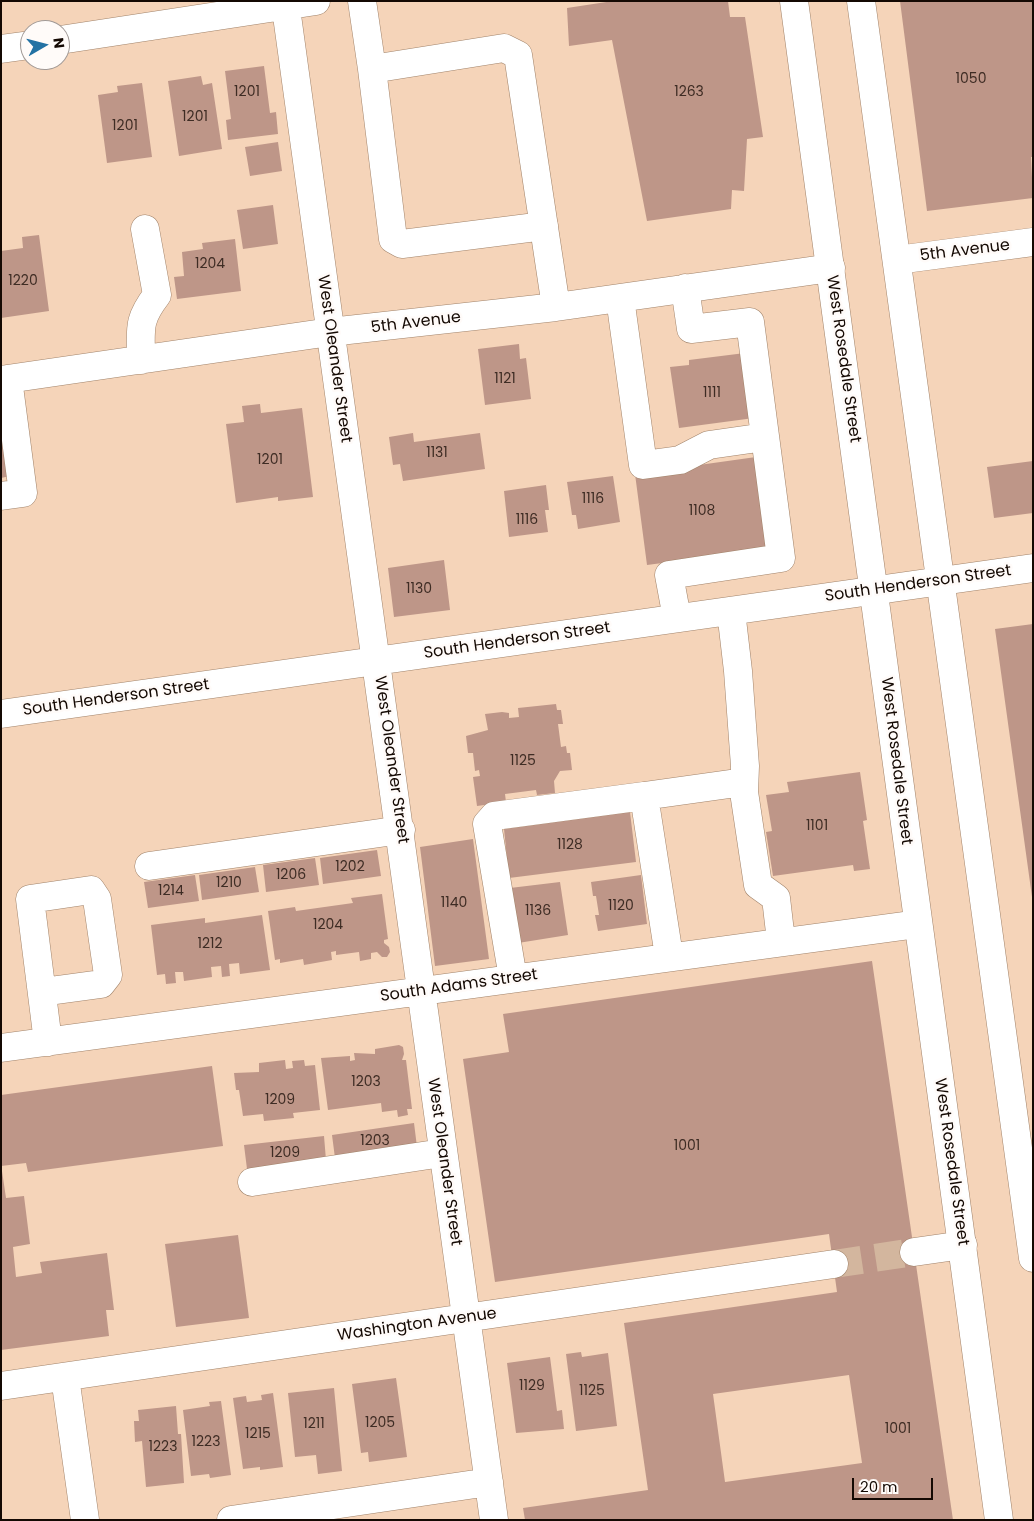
<!DOCTYPE html>
<html>
<head>
<meta charset="utf-8">
<style>
  body { margin:0 }
  #map { position:relative; width:1034px; height:1521px; overflow:hidden; background:#f5d4b9; font-family:Poppins,sans-serif }
  canvas { display:block }
  .frame { position:absolute; inset:0; border:2px solid #140903; pointer-events:none }
  .north { position:absolute; left:20px; top:20px; width:50px; height:50px; box-sizing:border-box; background:#fffbf9; border:1px solid #a19a97; border-radius:50%; rotate:82deg; font-size:14px; font-weight:700; line-height:20px; text-align:center; color:#140903 }
  .north::after { content:''; display:block; margin:auto; width:18px; height:22px; background:#2372a4; clip-path:polygon(50% 0,100% 100%,50% 72%,0 100%) }
  .scale { position:absolute; left:852px; top:1478px; width:81px; height:22px; box-sizing:border-box; border:2px solid #140903; border-top:0; padding-left:6px; font-size:15px; line-height:18px; white-space:nowrap; color:#140903; -webkit-text-stroke:4px #fffbf9; paint-order:stroke }
</style>
</head>
<body>
<div id="map">
<canvas width="1034" height="1521"></canvas>
<div class="frame"></div>
<div class="north">N</div>
<div class="scale">20 m</div>
</div>
<script>
const g = document.querySelector('canvas').getContext('2d');
g.lineJoin = 'round';
function fillPath(path, color) { g.fillStyle = color; g.fill(path, 'evenodd'); }
function strokePath(path, color, width, dash) { g.strokeStyle = color; g.lineWidth = width; g.lineCap = dash ? 'butt' : 'round'; g.setLineDash(dash || []); g.stroke(path); }
function drawText(font, color, halo, rows, align = 'center') {
  g.font = font + ' Poppins,sans-serif'; g.lineWidth = 5; g.setLineDash([]); g.textBaseline = 'middle'; g.strokeStyle = halo; g.fillStyle = color; for (const [text, x, y, turn = 0] of rows) {
    g.save(); g.translate(x, y); g.rotate((+turn || 0) * Math.PI / 180); g.textAlign = isNaN(turn) ? turn : align; if (halo) g.strokeText(text, 0, 0); g.fillText(text, 0, 0); g.restore();
  }
}
fillPath(new Path2D(`
  M613,1h115l2,16h15l18,120 -16,2 -3,52 -12,-1 -1,19 -84,12 -35,-181 -43,6 -2,-38z
  M900,1h133v156h-2l2,41 -106,13z
  M264,66l6,47 6,-1 2,22 -50,6 -2,-20 5,-1 -6,-48z
  M201,76l2,9 9,-2 10,66 -43,7 -11,-75z
  M142,83l10,74 -45,6 -9,-68 20,-3 -1,-6z
  M278,142l4,29 -32,5 -5,-29z
  M273,205l5,39 -35,5 -6,-39z
  M39,235l10,76 -48,7v-67l22,-3 -1,-11z
  M235,239l6,52 -64,8 -3,-22 10,-1 -2,-24 21,-3 -1,-6z
  M519,344l1,15 6,-1 5,41 -46,6 -7,-56z
  M745,353l9,65 -75,10 -9,-61 19,-2v-5z
  M260,404l1,9 41,-5 11,89 -35,4v-4l-42,6 -10,-79 18,-2 -2,-16z
  M413,433l1,9 66,-9 5,36 -82,12 -3,-17 -7,1 -4,-28z
  M1,434h3l6,42 -9,2z
  M756,457l13,92 -122,16 -12,-91z
  M1033,461v52l-39,5 -7,-51z
  M613,476l7,46 -42,7 -2,-14h-4l-5,-33z
  M546,485l3,25h-4l3,22 -39,5 -5,-46z
  M444,560l6,50 -56,7 -6,-49z
  M1033,624v273h-1l-37,-268z
  M556,704l1,6h4l2,14h-5l3,23 5,-1 1,7h3l2,17 -12,1 -6,10 1,12 -18,2 -1,-5 -31,4 1,8 -29,4 -4,-29 7,-1 -1,-6 -4,1 -2,-18h-5l-2,-17 22,-6 -3,-16 17,-2 7,1v5l10,-1 -1,-9z
  M860,772l7,48 -4,1 7,48 -16,2 -1,-6 -80,11 -7,-44 6,-1 -6,-36 23,-3 -2,-10z
  M630,812l6,50 -127,16 -5,-49z
  M473,839l16,120 -54,7 -15,-119z
  M377,850l4,26 -58,8 -3,-26z
  M315,858l4,27 -53,7 -3,-27z
  M255,867l4,25 -57,8 -3,-25z
  M195,875l4,26 -51,7 -4,-26z
  M641,875l6,49 -49,7 -3,-16h4l-3,-19h-3l-2,-14z
  M560,882l8,53 -50,8 -8,-55z
  M382,894l6,45 -4,1v3l5,4 1,5 -3,5h-5l-5,-5 -6,1v6l-11,2 -1,-9 -23,3v-4l-5,1 1,8 -28,5 -1,-6 -23,4v-4l-5,1 -7,-49 27,-4 1,4 57,-8 -2,-5z
  M262,915l8,55 -30,4 -1,-11 -10,1 1,12 -8,1 -1,-11 -10,1 1,10 -28,4 -1,-9h-8l1,11 -10,1 -1,-10 -8,1 -6,-50 54,-7v5z
  M872,961l81,559h-428l-2,-12 125,-18 -24,-167 213,-31 -8,-58 -334,48 -32,-223 46,-7 -6,-38zM849,1375l13,88 -137,19 -12,-88z
  M399,1045l4,2 1,7 -2,6h4l6,49h-5l1,6 -10,2 -1,-7 -15,2 -1,-9 -53,7 -7,-52 29,-2v5l5,-1 -1,-7 21,1v-5z
  M285,1060l1,9 7,-1 -1,-7 12,-1 1,6 10,-1 5,45 -27,3 1,5 -30,3 -1,-7 -20,2 -4,-26h-3l-2,-17 25,-1v-9z
  M212,1066l11,80 -195,26 -2,-9 -25,3v-71z
  M414,1123l3,24 -82,11 -3,-23z
  M324,1136l2,24 -79,9 -3,-24z
  M2,1171l4,27 18,-2 6,48 -17,3 3,30 26,-4 -2,-11 67,-9 7,57h-8l3,26 -108,14z
  M238,1235l11,83 -73,9 -11,-83z
  M581,1352l1,5 26,-4 9,73 -41,5 -10,-77z
  M550,1357l7,54 5,-1 2,19 -48,4 -9,-70z
  M396,1378l11,79 -38,5 -1,-10 -7,1 -9,-69z
  M334,1388l8,83 -24,3 -2,-19 -21,2 -7,-64z
  M273,1393l10,74 -23,3v-3l-17,2 -10,-71 13,-2 1,6 15,-2 -1,-5z
  M221,1401l10,74 -21,3 -1,-4 -18,2 -8,-66 27,-4 -1,-4z
  M176,1406l2,28h3l3,49 -38,4 -4,-46 -7,1 -1,-21h5l-1,-11z`), '#be9688');
strokePath(new Path2D(`
  M834,1264l80,-12`), '#d3b69e', 28, [28, 14]);
const minor = new Path2D(`
  M285,1l209,1519
  M362,1l10,68 132,-21 14,7 38,252
  M60,40l256,-39
  M1,49l29,-4
  M372,69l21,170 9,5 142,-18
  M897,260l136,-18
  M620,298l23,167 37,-5 29,-15 56,-8
  M141,360c0,-31 -4,-39 16,-65l-12,-66
  M1,380l329,-48 226,-25 275,-39
  M1,496l22,-3 -15,-114
  M731,611l7,60 7,95 -1,26 14,93 18,13 5,43
  M677,618l-8,-43 112,-17 -31,-236 -59,7 -6,-41
  M1,714l1032,-146
  M644,796l100,-14
  M149,866l252,-36
  M513,978l-26,-154 7,-8 150,-20 25,160
  M42,992l59,-8 7,-9 -11,-76 -6,-9 -61,9 18,143
  M1,1048l917,-124
  M252,1182l190,-29
  M914,1252l49,-7
  M65,1377l20,143
  M1,1386l833,-122
  M231,1520l258,-38`);
const major = new Path2D(`
  M794,1l205,1519
  M861,1l172,1257`);
strokePath(minor, '#a1836a', 29);
strokePath(major, '#a1836a', 29);
strokePath(minor, '#fff', 28);
strokePath(major, '#fff', 28);
drawText('14px', '#3e2c24', null, [
  ["1050",971,79],
  ["1201",247,92],
  ["1263",689,92],
  ["1201",195,117],
  ["1201",125,126],
  ["1204",210,264],
  ["1220",23,281],
  ["1121",505,379],
  ["1111",712,393],
  ["1131",437,453],
  ["1201",270,460],
  ["1116",593,499],
  ["1108",702,511],
  ["1116",527,520],
  ["1130",419,589],
  ["1125",523,761],
  ["1101",817,826],
  ["1128",570,845],
  ["1202",350,867],
  ["1206",291,875],
  ["1210",229,883],
  ["1214",171,891],
  ["1140",454,903],
  ["1120",621,906],
  ["1136",538,911],
  ["1204",328,925],
  ["1212",210,944],
  ["1203",366,1082],
  ["1209",280,1100],
  ["1203",375,1141],
  ["1001",687,1146],
  ["1209",285,1153],
  ["1129",532,1386],
  ["1125",592,1391],
  ["1205",380,1423],
  ["1211",314,1424],
  ["1001",898,1429],
  ["1215",258,1434],
  ["1223",206,1442],
  ["1223",163,1447]
]);
drawText('16px', '#140903', '#fffbf9', [
  ["5th Avenue",965,251,-7],
  ["5th Avenue",416,323,-7],
  ["West Oleander Street",334,359,82],
  ["West Rosedale Street",843,359,82],
  ["South Henderson Street",918,584,-8],
  ["South Henderson Street",517,641,-8],
  ["South Henderson Street",116,698,-8],
  ["West Oleander Street",391,760,82],
  ["West Rosedale Street",896,761,83],
  ["South Adams Street",459,986,-8],
  ["West Oleander Street",444,1162,82],
  ["West Rosedale Street",951,1162,82],
  ["Washington Avenue",417,1325,-8]
]);
</script>
</body>
</html>
